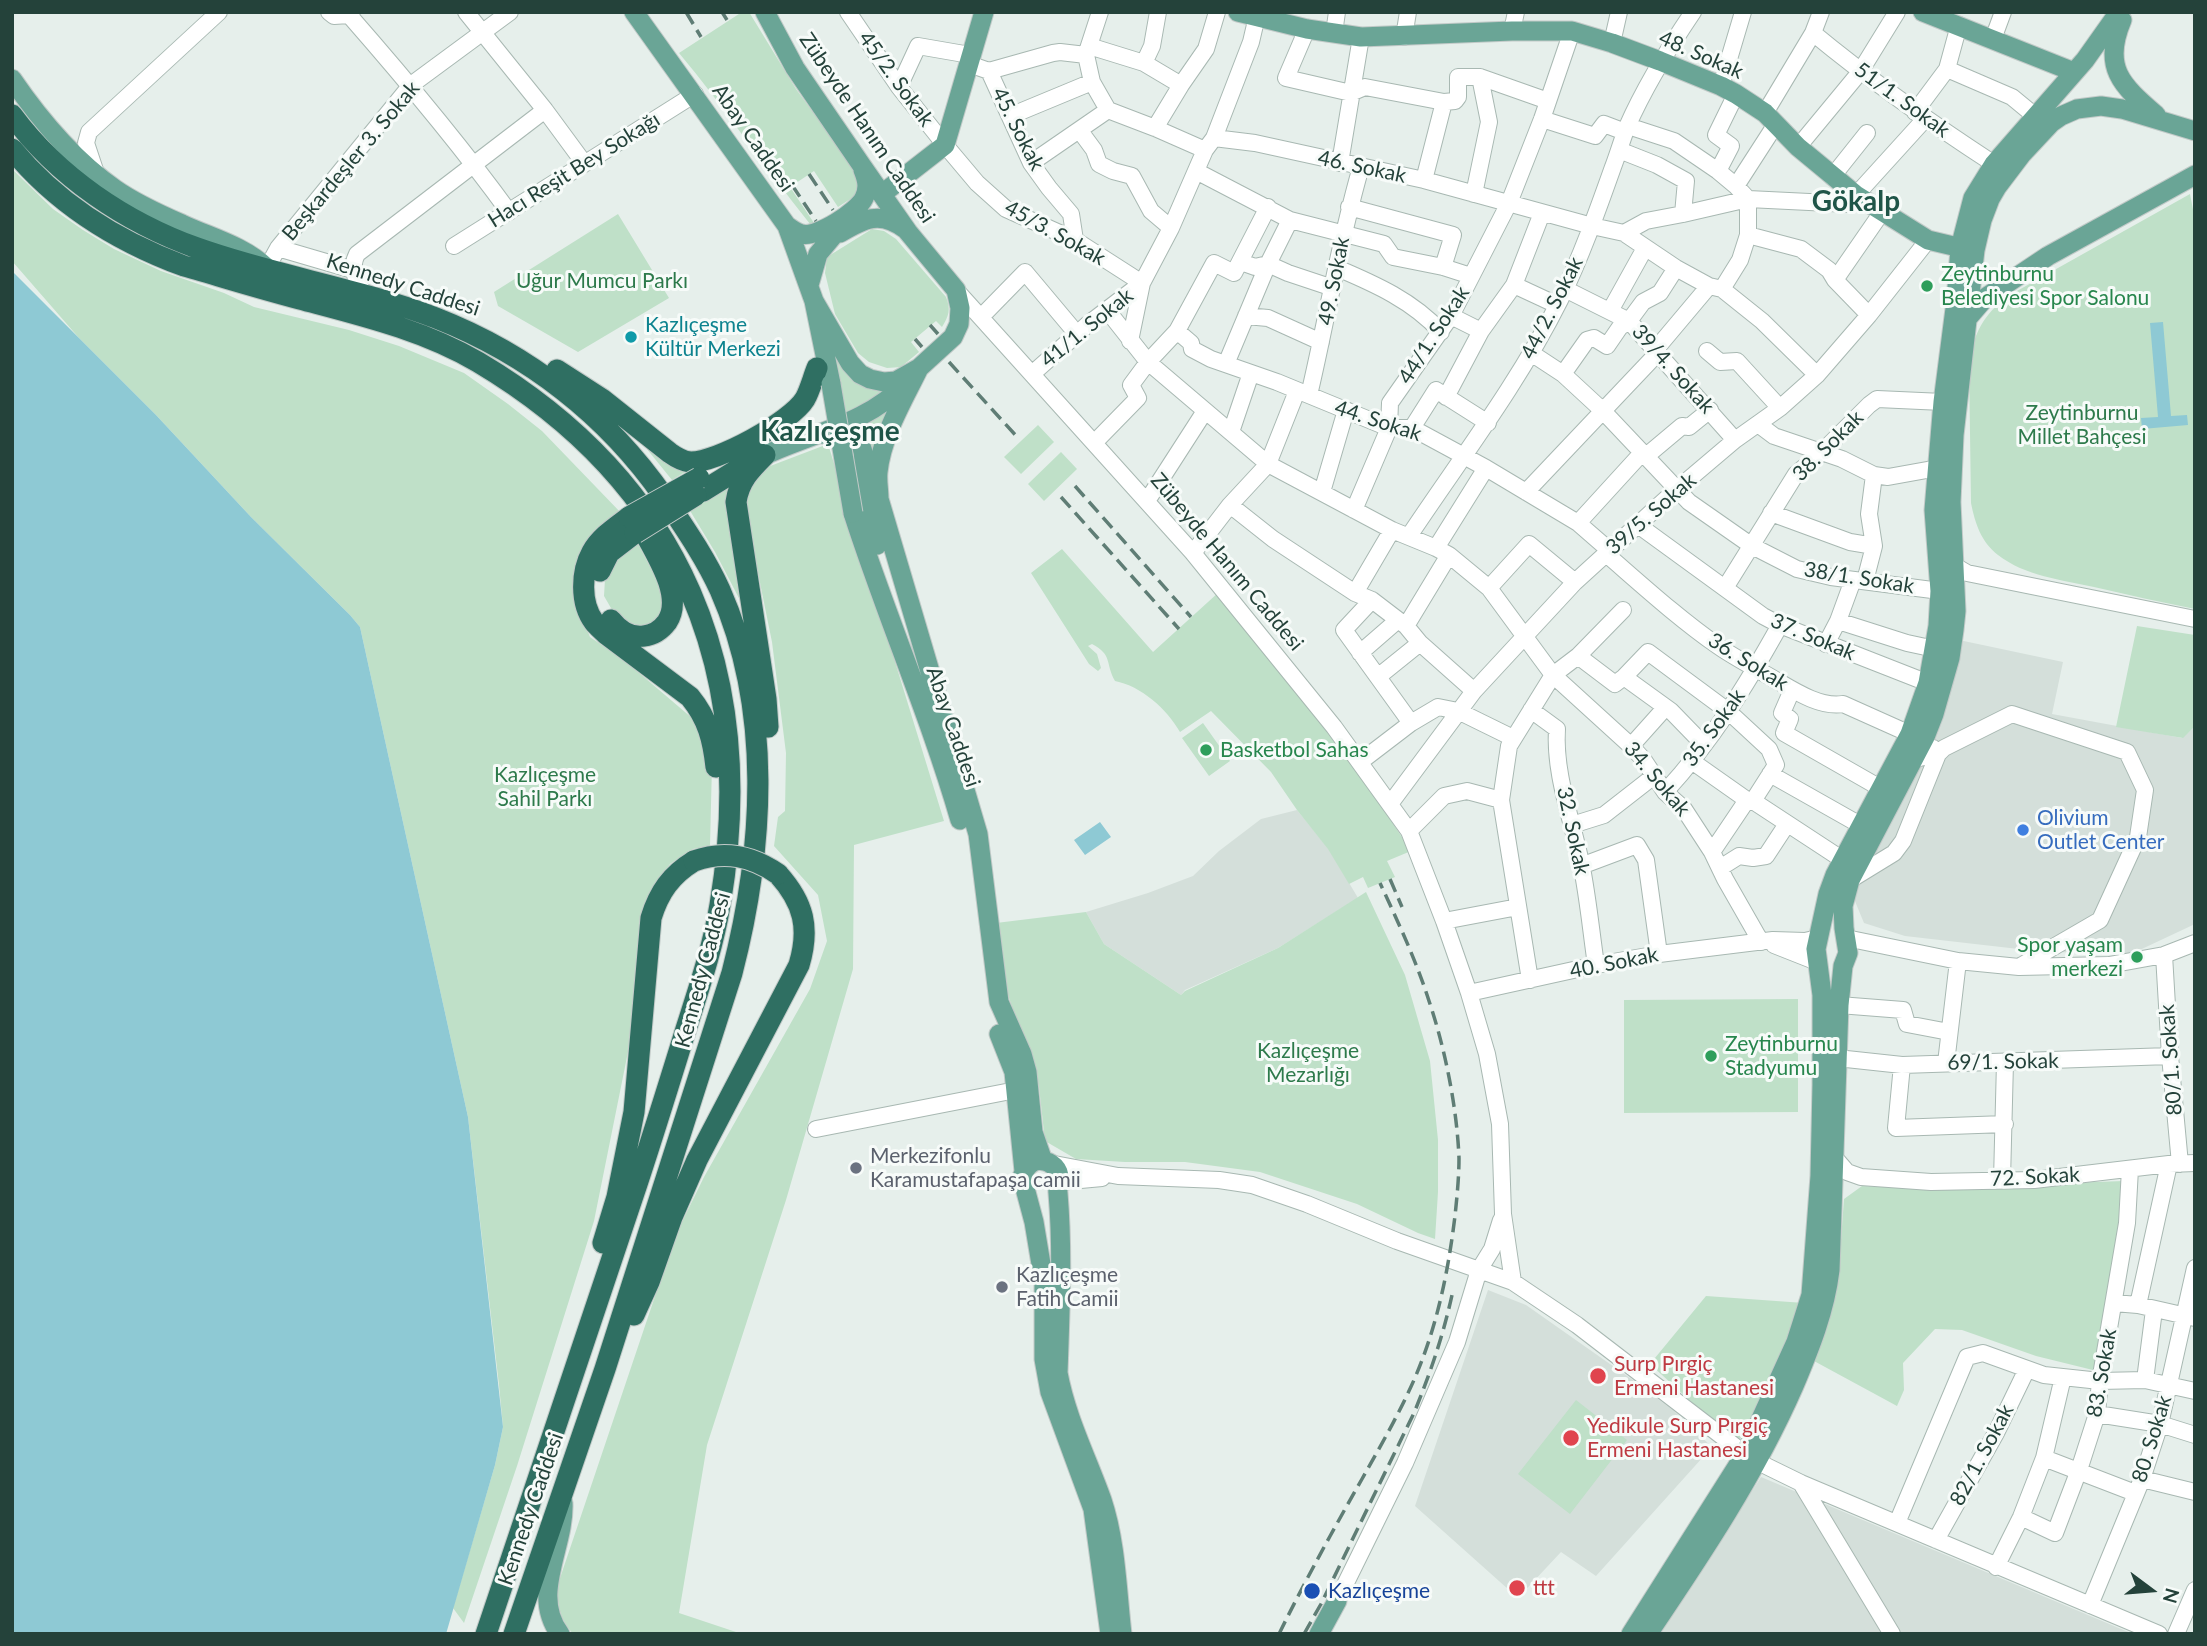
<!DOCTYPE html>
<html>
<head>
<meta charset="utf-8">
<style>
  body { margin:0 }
  #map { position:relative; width:2207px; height:1646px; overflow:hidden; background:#e6efeb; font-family:Lato,sans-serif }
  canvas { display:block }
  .frame { position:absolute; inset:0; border:14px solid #24423a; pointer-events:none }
  .north { position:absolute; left:2116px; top:1555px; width:70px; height:70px; -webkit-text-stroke:5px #f7fbf9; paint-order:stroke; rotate:106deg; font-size:19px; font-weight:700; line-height:28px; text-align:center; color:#24423a }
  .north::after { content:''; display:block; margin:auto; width:24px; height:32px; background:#24423a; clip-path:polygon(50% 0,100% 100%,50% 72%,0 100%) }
</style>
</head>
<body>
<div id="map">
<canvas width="2207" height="1646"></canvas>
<div class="frame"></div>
<div class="north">N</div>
</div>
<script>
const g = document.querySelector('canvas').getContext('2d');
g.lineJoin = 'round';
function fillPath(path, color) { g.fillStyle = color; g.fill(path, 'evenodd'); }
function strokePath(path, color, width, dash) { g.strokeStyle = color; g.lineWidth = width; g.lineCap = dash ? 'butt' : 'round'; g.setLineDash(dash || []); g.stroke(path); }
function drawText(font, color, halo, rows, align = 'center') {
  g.font = font + ' Lato,sans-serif'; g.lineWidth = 6; g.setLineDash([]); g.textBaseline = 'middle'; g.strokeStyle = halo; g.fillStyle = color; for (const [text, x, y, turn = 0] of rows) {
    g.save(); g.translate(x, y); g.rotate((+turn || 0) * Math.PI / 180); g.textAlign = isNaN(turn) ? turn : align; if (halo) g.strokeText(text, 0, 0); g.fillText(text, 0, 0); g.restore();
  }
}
fillPath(new Path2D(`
  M1959,640l104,22 -11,52 130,24 13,-12v198l-66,31 -93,-4 -131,-15 -41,-13 -12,-29z
  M1297,810l32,39 29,49 -80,50 -93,42 -4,5 -77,-51 -18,-32 62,-19 45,-17 26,-25 42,-32z
  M1488,1290l38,15 111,78 37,28 38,36 -116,129 -35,-24 -43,46 -103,-92z
  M1761,1477l372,157h-473z`), '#d4dfda');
fillPath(new Path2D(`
  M742,12h7l47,77 52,71 11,23 -4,13 -17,11 -24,-36 -24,16 24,36 -4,1c-45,-56 -85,-116 -131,-171z
  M12,169l41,40 30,21 31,19 47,22 63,22 30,14 95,23 50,16 65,27 44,31 34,27 81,84 -46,89 13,33 34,23 75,64 13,40 -2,82 -17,3 -23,15 -24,36 -14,132 -38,189 -77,245 -53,157 -11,-15 42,-143 8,-38 -4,-42 -31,-268 -108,-490 -10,-12 -99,-98 -95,-102 -77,-77 -67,-77z
  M2190,194l5,26v389c-34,-7 -67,-14 -101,-22 -32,-7 -69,-11 -96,-32 -17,-13 -23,-32 -27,-52l-2,-140c5,-30 14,-48 39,-67z
  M618,214l51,84 -91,54 -80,-46 -4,-14z
  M872,229l12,2 12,8 50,58c5,12 3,19 -4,30l-6,-6 -25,21 8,10 -18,15 -14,1 -18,-6 -11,-9 -23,-39 -10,-41 2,-16z
  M832,349l58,40 -45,26z
  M889,409l-19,68 -18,-49z
  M1038,425l16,17 -33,32 -17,-17z
  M642,443l48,26 -18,11z
  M828,444l116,377 -90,24 -1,124 -67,231 -79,245 -28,168 63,21h-169c-13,-14 -17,-31 -15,-50l118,-350 28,-57 106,-188 17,-48 -9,-46 -44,-49 4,-29 7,-6 1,-58 -14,-111 -27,-133 1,-17 19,-24z
  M1061,452l16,17 -33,32 -16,-17z
  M731,483l11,121 -27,-52 -26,-43z
  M636,540l27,51 2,19 -11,14 -17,5 -22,-14 -11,-19 1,-17 3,-11z
  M1062,549l91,103 66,-60 114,140 78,119 -24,10 8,16 -27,11 -5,-11 -14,7 -21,-35 -31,-39 -26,-38 -60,-61 -31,21c-13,-23 -39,-46 -65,-51 -10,-18 -2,-26 -23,-37l-4,2 9,8 4,14 -3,3 -9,-7 -58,-91z
  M2137,626l58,9v91l-12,12 -67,-11z
  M1203,723l27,38 -21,15 -27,-38z
  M1366,892l39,83 25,86 8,79v52l-3,47 -17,-6 -61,-29 -97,-32 -75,-10h-60l-49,-3 -31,-18 -6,-54 -31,-92 -12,-72 90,-11 18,32 77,51 4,-4 93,-43z
  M1798,999v113l-174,1v-113z
  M2124,1181l-9,90 -18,100 -61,-15 -74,-26 -27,-1 -32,34 1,27 -7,16 -83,-45 25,-94 5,-68 18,-13 60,2z
  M1706,1296l98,7 -62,135 -10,1 -82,-75z
  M1576,1400l51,40 -57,74 -52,-40z`), '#bfe0c8');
fillPath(new Path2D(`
  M12,271l144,144 95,102 99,98 10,12 108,490 35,310 -8,38 -49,169h-434z
  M2163,322l8,94 16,-1 1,10 -46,4 -1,-11 17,-1 -8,-94z
  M1100,822l11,15 -26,18 -11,-15z`), '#8ec9d4');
const minor = new Path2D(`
  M329,12l5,4 15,-1 3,-3
  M466,12l79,98 39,53
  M848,12l51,75 46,58 32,38 29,26 69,31 67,43
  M1100,12l-14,43 6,27 16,28 47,18 50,22
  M349,15c56,64 110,128 160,197
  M1307,29l-21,49 65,15 14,-6 79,15 11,-1 3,-4v-20h22l68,24
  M1512,31l4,-19
  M1334,33l3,-21
  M1813,33c58,48 118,90 181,131
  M1404,37l4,-25
  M1993,39l10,-27
  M1612,43l7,-31
  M1089,46l55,17 37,22
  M1144,63l8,-17 6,-34
  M969,64l20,7 42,92 18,25 22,26 4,26
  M1947,69l65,28 23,19
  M989,71l64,-18 7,-1 26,3
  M1721,86l22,-74
  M899,87l19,-41 52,9
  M1915,112l32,-43 12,-44
  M1765,113l48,-80 8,-21
  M1010,116l82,-34
  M1542,119l53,17 9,-12 21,8
  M1628,126l46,15 44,30 18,15 12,13v36l-8,25 -18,29
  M1155,128l26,-43 25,-36 11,-37
  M1080,131l14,19 5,14 14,7 19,5 19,35 20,17
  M1214,138l41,5 169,37 168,46 32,7 22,-12 37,-7 65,-15 102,5 6,-9 69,-76
  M1798,147l62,-75 37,-60
  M1619,150l38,15 29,16 -3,33
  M1031,163l77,-53
  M1340,163l21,-126
  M1196,171l94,49 94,24 9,13 50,10 28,9
  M1718,171l13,-25 -15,-11 20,-41
  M96,173l-10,-30 3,-11 130,-120
  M1832,177l35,-44
  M1424,180l20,-78
  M1736,186l40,-62
  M1474,194l15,-72 -9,-45
  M1349,207l104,28 -10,32
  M1624,233l52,35 33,18 13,3 40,32 55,54
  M1748,235l53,14 28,21 6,10 34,35
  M454,246l241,-152
  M278,248l75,22
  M1241,262l14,5 13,-3 20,9 45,15
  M267,268l11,-20 133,-163 99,-73
  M1337,268c38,16 76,33 104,64
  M1835,280l47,-68
  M1514,285l43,20
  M1565,289l64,32 106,119
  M956,290l237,263 141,174 75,104 35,90 25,72 18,61 13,70 3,90 10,68
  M365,295c-8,-14 -16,-25 -8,-41l188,-144
  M1107,310l41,52 120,102 124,66 44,18 13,7 40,33 64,87 78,71 12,13 22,33 19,17 28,43 13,27 36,63
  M1610,311l35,-63
  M1246,316l22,2 53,24
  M1451,316l30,15
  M981,317l44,-45 52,62
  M1177,331l14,12 1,6 19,10 66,23 112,46h23l74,40 92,55 31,27
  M1130,341l12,-58 29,-55 34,-78 9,-12 37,-96 7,-30
  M1707,351l13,11 17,-1 43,47
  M1531,353l32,21 39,36 87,92 63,44 45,23 34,8 109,14
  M1226,364l42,-100 22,-44
  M1032,374l55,-49 55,-42
  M1563,374l24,-34 7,-2 13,8 13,-19 9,-6 14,-19 17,-9 16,-25
  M1309,395c18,-76 30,-153 52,-228
  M1446,397l35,-66 33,-46 28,-72
  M1758,424l16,12 68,23 32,16 14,2 50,-9
  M1412,428l24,-38 52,33
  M1231,432l20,-59
  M1094,443l44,-45 -7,-13 17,-23 29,-31 37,-68 20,10 34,-66
  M1322,492l24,-82
  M1526,492l127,-134 3,-9 53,-63
  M1147,501l58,-90
  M1230,505l43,34 82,54 17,7 34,26 14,17 54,48
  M1354,510l35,-82 1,-25 61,-87 58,-113 33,-84 30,-88
  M1771,513l79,29 24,4
  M1578,523l63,-69 10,-2 31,-26 7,1 21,-17
  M1638,525l125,91 17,9 148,58
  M1409,536c52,-78 109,-152 151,-236 21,-43 37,-88 53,-133 5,-13 9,-27 14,-40 18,-41 41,-78 66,-115
  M1436,548l50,-80
  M1193,553l37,-48 38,-41 29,-73
  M1605,553c37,32 73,65 113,93 17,12 37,22 56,33 19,11 46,29 69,25l67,30
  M1955,566l12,7 228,46
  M1865,581l9,-35 -5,-32 5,-39
  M1489,588l40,-44 46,38
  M1725,588l71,-114 26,-22 47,-47 8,-6 66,3
  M1355,593l37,-63
  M1372,600l-28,30 67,93
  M1838,621l69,22 28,6
  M1406,626l43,-71
  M1826,644l12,-23 15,-41
  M1360,653l38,-33
  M1578,656l37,28 9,-7 24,-25 81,60 40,37 7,16 -23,36
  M1379,676l41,-33
  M1624,677l47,34 33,34
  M1792,690l-10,23 8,6 -6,14 98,56
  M1531,710l26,19c-3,45 15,90 24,134 7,34 10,68 15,102
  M1631,746l34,-38
  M1915,759l23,-5 6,-6 68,-34 115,38 18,38 -7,47 -38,83 -81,47
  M1360,762l51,-39 27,-16 20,4 55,27
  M1693,762l54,38 6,1 90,59
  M1770,774l92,52
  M1665,792c47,-51 81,-106 115,-167
  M1390,804l84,-113 101,-109 101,-92 59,-50 45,-32 37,-33 52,-60 59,-75
  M1572,825l32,-10 50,-39
  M1409,831l35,-35 23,-5 34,9
  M1712,852l35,-52
  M1581,866l56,-21 9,15 13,94
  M1720,868l19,-12 14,2 13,-2 21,-32
  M1850,880l44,-27 9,-12 35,-87 -5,-6
  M1444,921l74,-14
  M1846,938l112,23 61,6 90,-2 55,-10 31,-12
  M1774,945l43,17
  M2164,955l6,101 10,108
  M1530,980l-29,-180 8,-54 44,-71 25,-19 45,-46
  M1469,993l127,-28 63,-11 114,-14 32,1 13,-3
  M1839,1005l64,5 4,14 42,8
  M1837,1058l65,7 268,-9
  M1946,1063l12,-102
  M1902,1065l-6,63 109,-4
  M816,1129l200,-39
  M1834,1157l13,15 14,5 70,5 103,-2 135,-16 26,-1
  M1049,1163l69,13 101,4 33,5 55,19 90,37 116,41 64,43 168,129
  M2002,1180l3,-118
  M1059,1182l43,-4
  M2114,1303l24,2 57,13
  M2138,1305l31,-141
  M2145,1380l9,-70
  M2097,1414l63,10 35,11
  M2044,1458l91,35
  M1758,1462l43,21 358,151
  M2142,1479l53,13
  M1801,1483l91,151
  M2021,1517l34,16 24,-63 18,-56 3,-33 27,-158 3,-54
  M1897,1523l70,-166 16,-4 61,22 56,6 45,-1 50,11
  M1936,1540l60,-107 31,-64
  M1996,1567l25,-50 23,-59 19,-81
  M1337,1601l68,-138 52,-121 22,-72 13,-21 9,-29
  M2090,1605l52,-126 18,-55 35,-156
  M2176,1634l19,-44`);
const major = new Path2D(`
  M634,12l153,214 27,75 17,83
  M765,12l30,56 67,98 46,66 48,58 4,18 -1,16 -6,13 -34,31 -23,13 -12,1 -14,-3 -10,-5 -10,-11 -36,-62
  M1238,12l69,17 54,8 151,-6h60l40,12 48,18 61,25 15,8 29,19 33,34 58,48 72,45 42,10
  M1923,12l151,60
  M2122,20c-20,47 -1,65 34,95
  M12,79c28,41 62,81 103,110 20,14 44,25 67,35 30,14 60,21 85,44
  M882,194l63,-49 39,-133
  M787,226c5,3 10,7 15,8 15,4 56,-23 62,-36 5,-10 3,-18 -1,-28
  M840,233c24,-14 40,-23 65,-4
  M809,285l9,-31 15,-18
  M1966,320l19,-22 63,-42 147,-81
  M919,368c-16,33 -37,67 -41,104 -1,9 1,18 1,27l99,335 21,168 23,52 5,18 6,60 10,29
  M821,434c52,-1 41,16 43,56 1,19 8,37 13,55
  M765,455c50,-23 102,-31 142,-73
  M853,513c33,103 77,203 107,307
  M999,1034l15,38 10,99
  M560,1634c-30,-40 5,-87 3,-131
  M1110,1634l-17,-125 -43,-117 -6,-33v-77l-10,-60 -12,-45c2,-7 6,-13 13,-16 9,-2 19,2 23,11 3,8 -1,14 0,21 5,59 2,120 0,180 8,44 29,85 44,127 14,42 15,90 20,134
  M1319,1634l18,-33
  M1631,1634l114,-180 51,-112 15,-47 9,-119 2,-91v-90l-6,-46 12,-55 7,-19 75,-141 18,-51 10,-57 2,-35 -6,-81 9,-108 13,-101 4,-53 13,-50 21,-34 91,-104 34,-48
  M1648,1634c54,-80 107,-159 146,-248 16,-38 31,-75 36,-116l9,-265 4,-39 5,-13 -4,-25 -1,-22 7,-26 75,-143 9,-23 16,-56 4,-28 2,-19 -5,-109 3,-67 21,-185 7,-30 8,-21 7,-12 25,-33 29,-31 10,-7 16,-7 24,-3 21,3 73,22`);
const highway = new Path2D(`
  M12,115c46,62 113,107 185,133 78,28 161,40 239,70 92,36 171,97 228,179 20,30 41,60 56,93 53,120 44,259 12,383l-127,396 -91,265
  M12,149c45,55 107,93 172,117 39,11 77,23 116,33 60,16 124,31 178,63 205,122 281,311 242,543 -7,42 -21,83 -34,124 -17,55 -34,110 -52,164 -49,147 -99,294 -148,441
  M557,370l45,29 68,54c7,5 12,8 20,9 26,1 101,-40 115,-63 5,-9 8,-21 12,-31
  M765,455c-15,15 -26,26 -29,47l30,197 2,28
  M703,491l50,-31
  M629,517c-13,10 -29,20 -37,35 -11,20 -12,51 2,70 3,4 8,8 12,12l84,63c18,22 23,43 26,70
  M600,571l9,-18 26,-20
  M611,620c8,10 19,18 33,16 9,-1 17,-6 23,-14 19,-28 -17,-76 -29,-102
  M603,1243l14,-46 17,-85 17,-194c8,-26 20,-43 43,-57
  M634,1315l15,-33 23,-65 25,-57 102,-195c11,-37 5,-62 -21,-91`);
strokePath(minor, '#a8b8b2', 18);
strokePath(major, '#c2cac8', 21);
strokePath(highway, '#c2cac8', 23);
strokePath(minor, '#fff', 16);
strokePath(major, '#6aa596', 19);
strokePath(highway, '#2f6f62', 21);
strokePath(new Path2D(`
  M686,12l15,25
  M722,12l5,8
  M809,174l24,36
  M792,185l24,36
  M930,325l8,9
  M915,339l7,8
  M949,362l70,77
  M1075,486l116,131
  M1061,497l118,132
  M1390,879l12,28
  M1279,1634c26,-53 54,-104 83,-155 18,-32 37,-65 52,-99 23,-53 34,-107 41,-164 2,-19 4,-39 4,-58 -2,-50 -14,-110 -30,-157 -13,-41 -31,-79 -49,-118
  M1304,1634l17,-30 93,-191c16,-39 29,-77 38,-118`), '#5f7d75', 3.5, [14, 7]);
const majorBridge = new Path2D(`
  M831,384l22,129`);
const highwayBridge = new Path2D(`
  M629,517l70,-39
  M635,533l61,-38
  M694,861c31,-11 58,-5 84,13`);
strokePath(majorBridge, '#c2cac8', 21, []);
strokePath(highwayBridge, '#c2cac8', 23, []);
strokePath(majorBridge, '#6aa596', 19);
strokePath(highwayBridge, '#2f6f62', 21);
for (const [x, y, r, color] of [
  [1927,286,7,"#2e9e5b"],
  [631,337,7,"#0f9aa8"],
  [1206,750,7,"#2e9e5b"],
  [2023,830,7,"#3f7fe0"],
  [2137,957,7,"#2e9e5b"],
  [1711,1056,7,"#2e9e5b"],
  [856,1168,7,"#6b7280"],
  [1002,1287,7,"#6b7280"],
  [1598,1376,9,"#e0444e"],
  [1571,1438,9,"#e0444e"],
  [1517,1588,9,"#e0444e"],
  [1312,1591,9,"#1a4fb4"]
]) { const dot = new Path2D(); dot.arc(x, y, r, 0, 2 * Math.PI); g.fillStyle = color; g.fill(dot); strokePath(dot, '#f7fbf9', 2.5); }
drawText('21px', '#24423a', '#f7fbf9', [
  ["48. Sokak",1701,55,24],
  ["45/2. Sokak",896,79,54],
  ["51/1. Sokak",1902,100,36],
  ["Zübeyde Hanım Caddesi",867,128,56],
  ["45. Sokak",1018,129,63],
  ["Abay Caddesi",753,138,55],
  ["Beşkardeşler 3. Sokak",351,161,-50],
  ["46. Sokak",1362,167,12],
  ["Hacı Reşit Bey Sokağı",574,170,-32],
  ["45/3. Sokak",1055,233,29],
  ["49. Sokak",1334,281,-79],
  ["Kennedy Caddesi",403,285,18],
  ["44/2. Sokak",1552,308,-63],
  ["41/1. Sokak",1087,328,-39],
  ["44/1. Sokak",1434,335,-57],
  ["39/4. Sokak",1673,369,48],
  ["44. Sokak",1378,421,18],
  ["38. Sokak",1828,446,-45],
  ["39/5. Sokak",1651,514,-41],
  ["Zübeyde Hanım Caddesi",1227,562,50],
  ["38/1. Sokak",1859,578,9],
  ["37. Sokak",1813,637,23],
  ["36. Sokak",1748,662,32],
  ["Abay Caddesi",953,727,71],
  ["35. Sokak",1714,728,-54],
  ["34. Sokak",1657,779,50],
  ["32. Sokak",1573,831,78],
  ["40. Sokak",1614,963,-11],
  ["Kennedy Caddesi",703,970,-75],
  ["80/1. Sokak",2171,1060,-94],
  ["69/1. Sokak",2003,1062,-1],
  ["72. Sokak",2035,1177,-3],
  ["83. Sokak",2102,1373,-80],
  ["80. Sokak",2152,1439,-73],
  ["82/1. Sokak",1982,1455,-62],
  ["Kennedy Caddesi",531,1509,-71]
]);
drawText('21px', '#27864d', '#f7fbf9', [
  ["Zeytinburnu",1941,274],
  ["Belediyesi Spor Salonu",1941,298],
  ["Basketbol Sahas",1220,750],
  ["Spor yaşam",2123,945,"right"],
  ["merkezi",2123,969,"right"],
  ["Zeytinburnu",1725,1044],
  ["Stadyumu",1725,1068]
], 'left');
drawText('21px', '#2d7a4b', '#f7fbf9', [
  ["Uğur Mumcu Parkı",602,281],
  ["Zeytinburnu",2082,413],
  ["Millet Bahçesi",2082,437],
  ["Kazlıçeşme",545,775],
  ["Sahil Parkı",545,799],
  ["Kazlıçeşme",1308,1051],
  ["Mezarlığı",1308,1075]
]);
drawText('21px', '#0d838f', '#f7fbf9', [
  ["Kazlıçeşme",645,325],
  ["Kültür Merkezi",645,349]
], 'left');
drawText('21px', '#366cbe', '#f7fbf9', [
  ["Olivium",2037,818],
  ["Outlet Center",2037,842]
], 'left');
drawText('21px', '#5b616d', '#f7fbf9', [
  ["Merkezifonlu",870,1156],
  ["Karamustafapaşa camii",870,1180],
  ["Kazlıçeşme",1016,1275],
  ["Fatih Camii",1016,1299]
], 'left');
drawText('21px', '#be3a42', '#f7fbf9', [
  ["Surp Pırgiç",1614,1364],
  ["Ermeni Hastanesi",1614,1388],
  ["Yedikule Surp Pırgiç",1587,1426],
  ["Ermeni Hastanesi",1587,1450],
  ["ttt",1533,1588]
], 'left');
drawText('21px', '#164399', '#f7fbf9', [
  ["Kazlıçeşme",1328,1591]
], 'left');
drawText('bold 28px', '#1f5548', '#f7fbf9', [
  ["Gökalp",1856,202],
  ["Kazlıçeşme",830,432]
]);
</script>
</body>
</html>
